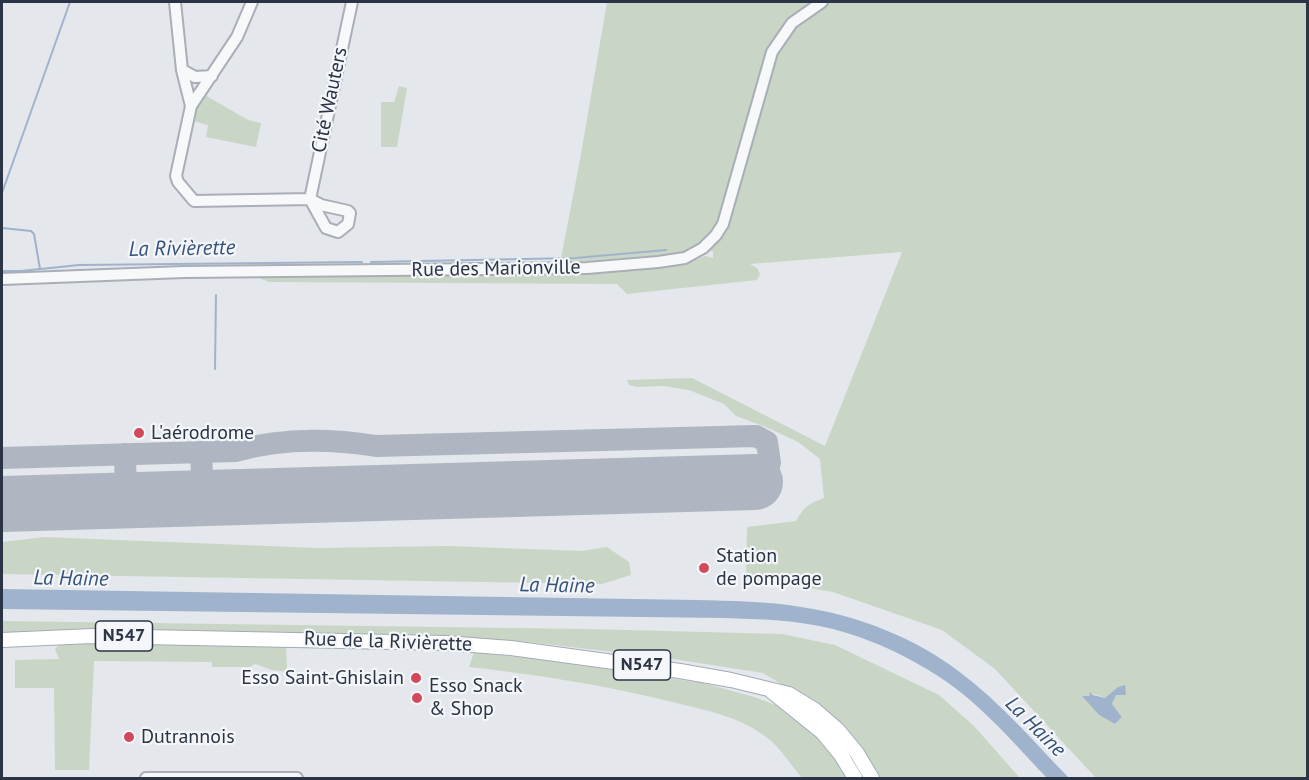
<!DOCTYPE html>
<html>
<head>
<meta charset="utf-8">
<style>
  body { margin:0 }
  #map { position:relative; width:1309px; height:780px; overflow:hidden; background:#e4e7ec; font-family:"PT Sans",sans-serif }
  canvas { display:block }
  .frame { position:absolute; inset:0; border:3px solid #2b3445; pointer-events:none }
</style>
</head>
<body>
<div id="map">
<canvas width="1309" height="780"></canvas>
<div class="frame"></div>
</div>
<script>
const g = document.querySelector('canvas').getContext('2d');
g.lineJoin = 'round';
function fillPath(path, color) { g.fillStyle = color; g.fill(path, 'evenodd'); }
function strokePath(path, color, width, dash) { g.strokeStyle = color; g.lineWidth = width; g.lineCap = dash ? 'butt' : 'round'; g.setLineDash(dash || []); g.stroke(path); }
function drawText(font, color, halo, rows, align = 'center') {
  g.font = font + ' "PT Sans",sans-serif'; g.lineWidth = 4.5; g.setLineDash([]); g.textBaseline = 'middle'; g.strokeStyle = halo; g.fillStyle = color; for (const [text, x, y, turn = 0] of rows) {
    g.save(); g.translate(x, y); g.rotate((+turn || 0) * Math.PI / 180); g.textAlign = isNaN(turn) ? turn : align; if (halo) g.strokeText(text, 0, 0); g.fillText(text, 0, 0); g.restore();
  }
}
fillPath(new Path2D(`
  M607,2h700v776h-211l-101,-109 -53,-39 -109,-38 -35,-6 -52,-5 1,-54 49,-6c7,-13 13,-18 28,-23l-4,-39 -22,-17 -32,-15 -30,-11 -12,-12 -35,-14 -26,-4 -26,1 -8,-2 -2,-5 65,-2 133,68 77,-194 -152,12 7,4 3,6 -3,6 -130,14 -10,-10 -348,-2 -12,-5 307,-2 119,-10 22,-9 8,2v-7l-153,12 20,-103zM1117,688l4,6 -5,1 -4,9 10,13 -7,7 -16,-9 -16,-19h6l1,-3 16,5z
  M399,86l8,2 -10,59h-16v-45h13z
  M203,94l45,26 13,3 -5,24 -50,-10 2,-12 -15,-4 2,-16z
  M44,537l274,11 130,-2 133,5 26,-4 22,15 2,13 -29,9 -600,-10v-32z
  M2,621l586,8 194,5 53,11 104,50 35,31 46,52h-142l-49,-65 -66,-40 -90,-14 -144,-17 -80,-4 -317,-9h-55l-75,4z
  M60,644h226l1,28 -15,-2 -17,-6 -5,3h-38v-5l-118,-1 -5,109h-34l-1,-82h-39v-28l44,-1 -4,-10z
  M474,652l71,8 158,23 51,14 33,12 38,31 25,38h-48c-11,-13 -22,-31 -36,-41 -27,-21 -61,-27 -94,-35 -67,-17 -134,-27 -203,-35z`), '#c9d6c5');
fillPath(new Path2D(`
  M2,589l694,11c35,1 71,1 105,7 56,8 115,31 160,66 40,30 73,69 108,105h-22c-25,-26 -49,-54 -77,-78 -37,-32 -90,-59 -137,-71 -36,-9 -73,-10 -110,-11l-721,-9z
  M1125,685l1,10h-10l-4,9 10,13 -7,7 -16,-9 -17,-19h7l1,-4 3,3 12,3 13,-11z`), '#9fb4cc');
strokePath(new Path2D(`
  M2,193l68,-191
  M2,228l29,3 3,3 6,35
  M371,262l204,-4 91,-8
  M2,271h19l58,-6 283,-3
  M215,369l1,-74`), '#9fb4cc', 2);
strokePath(new Path2D(`
  M201,452l2,46
  M125,454l1,47
  M2,458l234,-7c45,-13 95,-12 140,-5l380,-10 11,6 3,21 -6,16 -9,3`), '#b0b6c1', 22);
strokePath(new Path2D(`
  M2,504l753,-22`), '#b0b6c1', 56);
const minor = new Path2D(`
  M175,2l7,68 9,36 -15,70 2,6 16,19 116,-2 16,29 12,4 10,-8 2,-11 -2,-2 -27,-6 -11,-6 42,-197
  M182,70l13,7 17,-1
  M191,106l46,-69 15,-35
  M2,279l182,-7 403,-4 71,-6 27,-4 18,-10 13,-13 7,-11 49,-172 20,-29 30,-21
  M146,778h151`);
const major = new Path2D(`
  M2,640l90,-4 353,7 66,5 169,23 51,9 58,14 26,16 23,20 19,23 15,25
  M771,691l51,41 19,23 14,23`);
strokePath(minor, '#a9aeb7', 14);
strokePath(major, '#a3abb8', 16);
strokePath(minor, '#f7f8fa', 10);
strokePath(major, '#fff', 14);
for (const [x, y, r, color] of [
  [139,433,6,"#d1495b"],
  [704,568,6,"#d1495b"],
  [416,678,6,"#d1495b"],
  [417,698,6,"#d1495b"],
  [129,737,6,"#d1495b"]
]) { const dot = new Path2D(); dot.arc(x, y, r, 0, 2 * Math.PI); g.fillStyle = color; g.fill(dot); strokePath(dot, '#f4f6f9', 2); }
for (const [x, y, w] of [
  [124,636,57],
  [642,665,57]
]) { const box = new Path2D(); box.roundRect(x - w / 2, y - 15, w, 30, 4.5); g.fillStyle = '#f4f6f9'; g.fill(box); strokePath(box, '#2b3445', 1.5); }
drawText('bold 18px', '#2b3445', null, [
  ["N547",124,636],
  ["N547",642,665]
]);
drawText('20px', '#2b3445', '#f4f6f9', [
  ["Cité Wauters",330,100,-78],
  ["Rue des Marionville",496,269,-1],
  ["Rue de la Rivièrette",388,642,2]
]);
drawText('20px', '#2b3445', '#f4f6f9', [
  ["L'aérodrome",151,433],
  ["Station",716,556],
  ["de pompage",716,579],
  ["Esso Saint-Ghislain",404,678,"right"],
  ["Esso Snack",429,686],
  ["& Shop",429,709],
  ["Dutrannois",141,737]
], 'left');
drawText('italic 21px', '#34527a', '#f4f6f9', [
  ["La Rivièrette",182,249,-1],
  ["La Haine",71,579,1],
  ["La Haine",557,586,1],
  ["La Haine",1035,727,45]
]);
</script>
</body>
</html>
